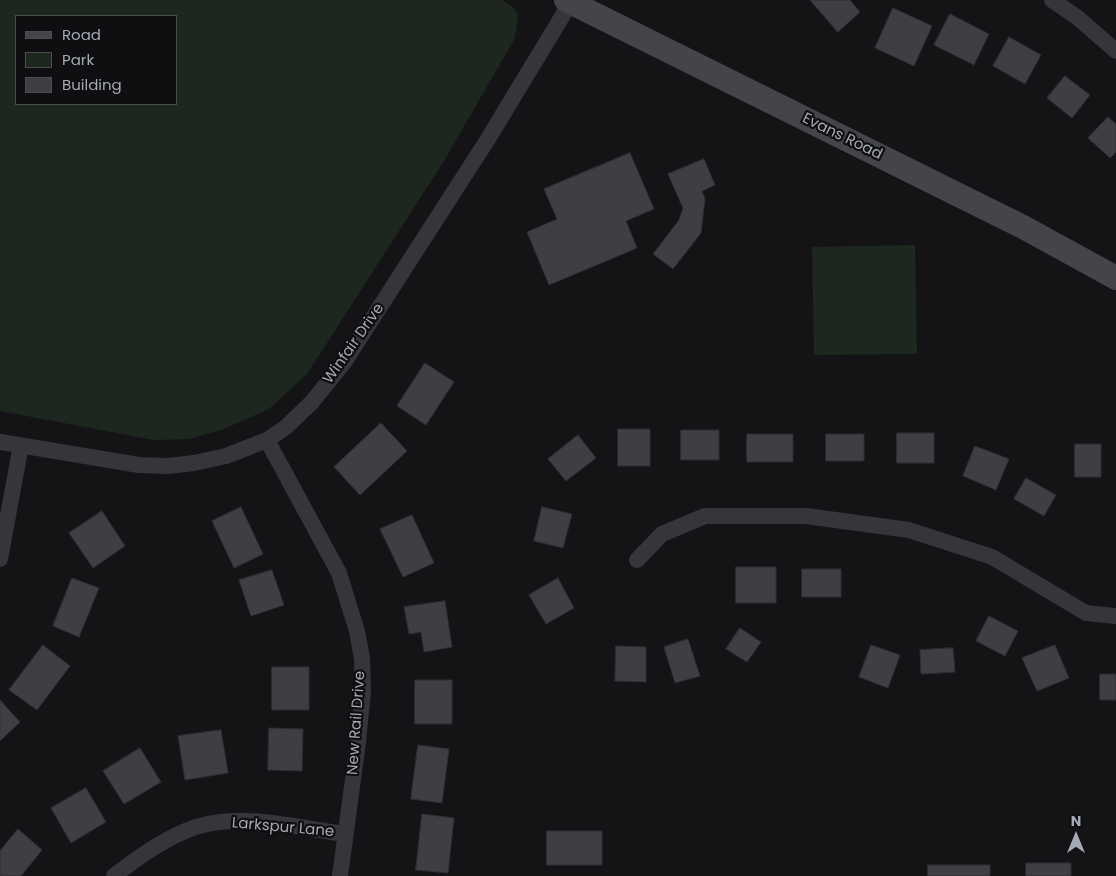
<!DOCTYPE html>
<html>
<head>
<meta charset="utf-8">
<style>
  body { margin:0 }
  #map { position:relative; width:1116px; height:876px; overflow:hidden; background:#141416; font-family:Poppins,sans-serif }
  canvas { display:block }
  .legend { position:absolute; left:15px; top:15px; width:162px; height:90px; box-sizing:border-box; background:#0f0f11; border:1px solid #4b4d53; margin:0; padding:6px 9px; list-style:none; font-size:15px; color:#a6aab6 }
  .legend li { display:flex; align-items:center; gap:10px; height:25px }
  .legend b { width:25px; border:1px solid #4b4d53 }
  .north { position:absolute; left:1051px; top:811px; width:50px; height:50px; -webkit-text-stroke:4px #0f0f11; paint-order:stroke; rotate:0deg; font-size:14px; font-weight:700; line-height:20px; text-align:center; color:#a6aab6 }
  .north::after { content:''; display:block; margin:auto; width:18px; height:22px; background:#a6aab6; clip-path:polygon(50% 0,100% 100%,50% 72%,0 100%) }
</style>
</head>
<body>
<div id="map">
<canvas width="1116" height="876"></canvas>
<ul class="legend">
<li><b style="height:6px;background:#43454b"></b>Road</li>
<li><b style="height:14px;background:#1e2620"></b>Park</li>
<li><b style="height:14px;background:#3f3f43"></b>Building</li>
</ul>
<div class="north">N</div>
</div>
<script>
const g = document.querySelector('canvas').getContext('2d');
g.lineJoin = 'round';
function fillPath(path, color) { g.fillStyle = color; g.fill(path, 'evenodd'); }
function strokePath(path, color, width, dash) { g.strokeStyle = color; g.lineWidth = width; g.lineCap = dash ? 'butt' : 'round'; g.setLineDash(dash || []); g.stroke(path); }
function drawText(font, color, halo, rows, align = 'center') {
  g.font = font + ' Poppins,sans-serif'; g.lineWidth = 4.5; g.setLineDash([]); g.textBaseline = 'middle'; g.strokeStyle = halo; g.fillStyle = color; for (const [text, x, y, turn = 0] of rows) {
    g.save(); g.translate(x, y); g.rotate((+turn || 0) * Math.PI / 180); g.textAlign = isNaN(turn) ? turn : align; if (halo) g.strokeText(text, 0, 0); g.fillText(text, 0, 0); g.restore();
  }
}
fillPath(new Path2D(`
  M0,0h502l11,7 5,8 -3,23 -71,123 -137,213 -38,35 -45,20 -35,10 -35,1 -154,-29zM16,16h160v88h-160z
  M915,245l2,109 -103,1 -2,-108z`), '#1e2620');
const building = new Path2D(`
  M810,0h40l10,12 -22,20z
  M893,8l39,18 -18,40 -39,-18z
  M950,14l39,20 -15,31 -40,-20z
  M1009,37l32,18 -16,29 -32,-18z
  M1065,76l25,19 -18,23 -25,-20z
  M1108,117l8,7v28l-6,6 -22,-20z
  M630,153l24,56 -28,12 11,27 -88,37 -22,-53 30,-13 -13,-30z
  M704,159l11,26 -13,6 3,8 -4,34 -28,36 -20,-15 26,-34 4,-12 -15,-34z
  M425,363l29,19 -28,43 -29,-19z
  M381,423l26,28 -47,44 -26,-28z
  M618,429h32v37h-32z
  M681,430h38v30h-38z
  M897,433h37v30h-37z
  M747,434h46v28h-46z
  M826,434h38v27h-38z
  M578,435l18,23 -30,23 -18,-22z
  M1075,444h26v33h-26z
  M975,446l34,13 -13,31 -33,-14z
  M1026,478l30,17 -12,21 -30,-17z
  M241,507l22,47 -29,14 -22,-47z
  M542,507l30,7 -9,34 -29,-7z
  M102,511l23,35 -32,22 -24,-35z
  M412,515l22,48 -31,14 -23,-48z
  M736,567h40v36h-40z
  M802,569h39v28h-39z
  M272,570l12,35 -33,11 -12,-36z
  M72,578l27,10 -20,49 -26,-11z
  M558,578l16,30 -28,16 -17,-29z
  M445,601l7,46 -28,5 -3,-20 -12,2 -5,-27z
  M989,616l29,15 -13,25 -29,-15z
  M740,628l21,14 -14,20 -21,-13z
  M688,639l12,37 -25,7 -11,-36z
  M43,645l27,21 -33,44 -28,-20z
  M871,645l29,10 -12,33 -29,-11z
  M1055,645l14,33 -32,13 -15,-33z
  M616,646l30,1v35l-31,-1z
  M953,648l2,24 -34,2 -1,-24z
  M272,667h37v43h-37z
  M1100,674h16v26h-16z
  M415,680h37v44h-37z
  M0,700l20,22 -20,19z
  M269,728l34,1 -1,42 -34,-1z
  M221,730l7,43 -43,7 -7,-44z
  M418,745l31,4 -7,54 -31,-4z
  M140,748l21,34 -37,22 -21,-33z
  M86,788l20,34 -35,21 -20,-35z
  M422,814l32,4 -6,55 -32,-3z
  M18,829l24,21 -21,26h-21v-25z
  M547,831h55v34h-55z
  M1026,863h45v13h-45z
  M928,865h62v11h-62z`);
fillPath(building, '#3f3f43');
strokePath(building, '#2f2e32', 1);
strokePath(new Path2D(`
  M1052,0l26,18 38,33
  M267,440l72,133 18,58 5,28 1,32 -5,51 -18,134
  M0,442l139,23 29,1 26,-3 32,-7 41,-16 19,-13 26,-25 33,-41 143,-222 84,-139
  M0,559l21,-114
  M637,560l25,-26 43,-18h101l103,14 83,27 94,56 30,3
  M114,876c24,-19 52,-39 82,-49 47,-15 102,1 150,7`), '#35363b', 16);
strokePath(new Path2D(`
  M566,0l457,227 93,51`), '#43454b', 24);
drawText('15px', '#a6aab6', '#0f0f11', [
  ["Evans Road",842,137,26],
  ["Winfair Drive",354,344,-55],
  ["New Rail Drive",357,723,-86],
  ["Larkspur Lane",283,828,5]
]);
</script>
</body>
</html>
